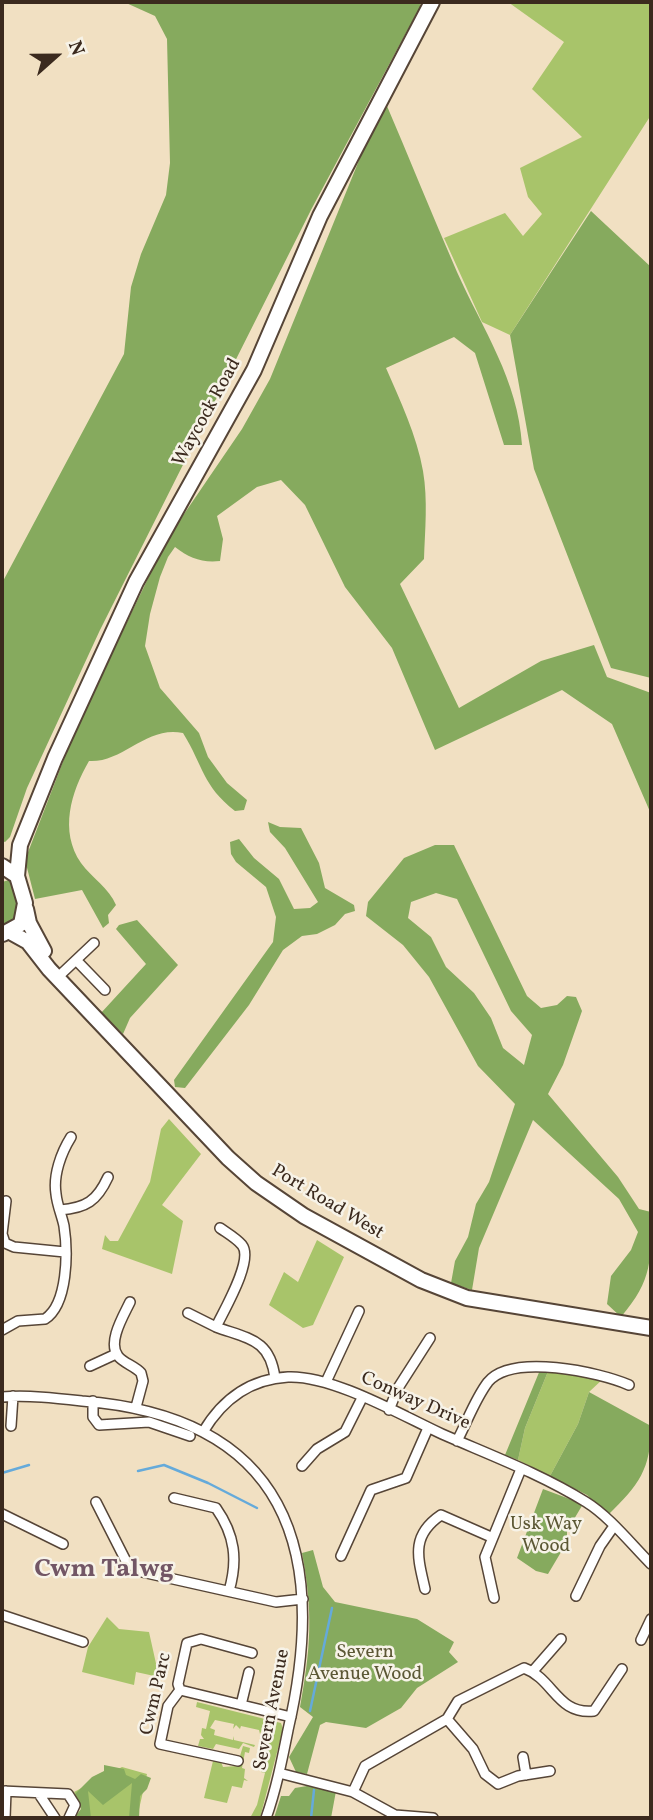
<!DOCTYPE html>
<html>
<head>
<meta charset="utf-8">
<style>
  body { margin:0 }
  #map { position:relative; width:653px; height:1820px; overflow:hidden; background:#f1e0c2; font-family:Vollkorn,serif }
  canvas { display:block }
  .frame { position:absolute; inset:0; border:4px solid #3b2a1e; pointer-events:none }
  .north { position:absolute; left:21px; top:21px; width:70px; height:70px; -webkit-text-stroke:5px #f7f3e8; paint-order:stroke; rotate:69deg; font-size:19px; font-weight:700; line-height:28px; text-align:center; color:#3b2a1e }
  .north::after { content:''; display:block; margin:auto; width:24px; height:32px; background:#3b2a1e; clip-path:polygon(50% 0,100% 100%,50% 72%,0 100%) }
</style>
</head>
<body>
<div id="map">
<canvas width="653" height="1820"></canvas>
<div class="frame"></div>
<div class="north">N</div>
</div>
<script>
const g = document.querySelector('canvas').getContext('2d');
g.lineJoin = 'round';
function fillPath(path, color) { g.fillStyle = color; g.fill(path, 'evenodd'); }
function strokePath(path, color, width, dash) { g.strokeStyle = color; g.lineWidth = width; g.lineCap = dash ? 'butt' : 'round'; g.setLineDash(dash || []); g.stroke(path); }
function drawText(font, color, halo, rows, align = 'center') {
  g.font = font + ' Vollkorn,serif'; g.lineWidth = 5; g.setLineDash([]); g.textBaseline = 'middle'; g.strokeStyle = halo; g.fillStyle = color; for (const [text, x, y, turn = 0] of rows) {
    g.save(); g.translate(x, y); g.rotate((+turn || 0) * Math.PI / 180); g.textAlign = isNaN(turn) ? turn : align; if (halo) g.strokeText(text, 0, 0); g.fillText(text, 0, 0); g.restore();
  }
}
fillPath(new Path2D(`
  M508,2h143v113l-141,220 -28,-13 -38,-84 61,-25 18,23 19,-22 -14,-17 -8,-29 62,-31 -50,-48 32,-47z
  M169,1119l32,35 -39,51 21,16 -11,53 -70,-25 3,-14 5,6h8l32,-59 11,-53z
  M317,1240l27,17 -31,68 -10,3 -34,-23 15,-33 14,10z
  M549,1369l55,9 -15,14 -11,32 -28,52 -32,-16 7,-32z
  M107,1617l12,12 30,3 10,45 -23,-5 -2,13 -52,-13 6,-25z
  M197,1702l84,21 2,6 -23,89h-10l7,-13 8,-32 -4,-1 1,-7h4l2,-9 -6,-5 4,1 4,-20 -8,-3 -2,5 -1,-4 -18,-4 -1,3 -4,-4 -3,4 1,-5 -19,-4 -5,8 5,2 -1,5 19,5 1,-4v4l21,5 -1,2 -11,-4 -4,6 -23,-5 -3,5 -15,-3 2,-7h4l-3,-4 1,-7 4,1 4,-18 -14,-4z
  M243,1746l7,2 -1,5 -4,-1 -3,16 3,1 -1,9 4,3 -4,-1 -2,8 -10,-2 -5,17 -23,-5 9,-37 8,1 2,5 14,-1z
  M122,1767l25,7 -10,44h-62l6,-4v-11l-7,-11z`), '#a8c46a');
fillPath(new Path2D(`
  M124,2h293l4,3 -109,203 -212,422 -73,158 -17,49 -5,5 -3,-1v-258l122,-229 7,-67 10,-33 25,-59 4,-32 -3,-124 -12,-23z
  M384,99c25,58 48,116 73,173 26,58 61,108 65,173h-18l-29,-92 -21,-16 -68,31c14,32 31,68 37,103 5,29 2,59 1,88l-24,25 59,124 82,-47 53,-16 13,32 44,16v121l-39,-90 -50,-34 -127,60 -43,-102 -47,-61 -40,-82 -24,-25 -24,7 -40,29 6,23 -3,22c-18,2 -31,-3 -45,-14l-7,10 -8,20 -10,37 -5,32 15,42 39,45 9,24 19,26 20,17 -3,10 -9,1c-33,-26 -31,-44 -52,-78 -36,-8 -60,30 -94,28 -18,31 -30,70 -8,102 11,15 28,25 35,42l-8,10 1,8 -6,5 -21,-38 -47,9 -10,-39 51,-132 91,-189 75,-110 28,-50z
  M591,211l60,56v411l-40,-10 -77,-199 -24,-134z
  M268,822l12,5 21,1 18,35 6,25 29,17 1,6 -10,3 -10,11 -18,9 -15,2 -19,14 -34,55 -64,83 -10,-1 -1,-7 99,-138 3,-25 -10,-30 -30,-25 -5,-8 -1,-12 9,-3 15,19 25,21 15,30 16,-1 8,-6 -33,-54 -15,-16z
  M435,845h19l73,151 14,12 16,-3 10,-9 9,1 6,14 -19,54 -15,29 70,83 21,32 12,3c0,49 2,67 -30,105l-14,-13 4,-28 20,-26 7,-18 -19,-33 -86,-79 -54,128 -7,42 -21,-7 4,-22 13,-24 8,-33 13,-22 26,-78 -37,-38 -49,-89 -26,-32 -37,-29 2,-14 36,-44zM436,893l21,6 54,112 21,24 -8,30 -21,-17 -12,-30 -17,-25 -28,-26 -15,-30 -23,-19 3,-16z
  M9,880l9,21 -1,15 -9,7h-6v-41z
  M137,920l41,45 -48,53 -7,16 -22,-21 45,-49 -30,-35 3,-4z
  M549,1369l-24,59 -7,32 -13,-5 35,-85z
  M589,1392l62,34c0,43 -12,59 -43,89l-21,-20 -37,-19 28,-52z
  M543,1489l40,15 -16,27v11l-19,32 -12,-3 -19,-13z
  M313,1550l10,37 12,15 82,17 37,23 -5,10 9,10 -41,26 -16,20 -35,20 -40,-6 -6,3 -13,49 -11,-2 -7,-15 24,-40 -13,-10c11,-59 13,-96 2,-154z
  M104,1765l20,4 2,6 9,4 6,-5 10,4 -4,11 -7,7 -1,22h-10l3,-35 -29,22 -15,-14 3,27h-17l7,-9 -6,-15 17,-17 12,-6z
  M307,1786l29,5 -5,27h-57l7,-22h8l6,-8z`), '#86aa5e');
strokePath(new Path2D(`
  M138,1471l26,-6 44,18 49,25
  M2,1473l27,-8
  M310,1711l22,-103
  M311,1818l3,-28`), '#65aada', 2.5);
const street = new Path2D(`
  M76,960l29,30
  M58,977l36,-34
  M6,1201l-4,33 3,9 9,4 51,5
  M60,1210c26,-2 37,-9 48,-33
  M220,1228c7,5 16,10 22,17 12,15 -18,65 -26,82 33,12 54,12 59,51
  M130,1302c-6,13 -23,40 -12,54 5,7 17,10 23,17l2,8 -7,26
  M188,1313l28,14
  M2,1330l16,-9 27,-2c23,-15 23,-67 19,-93 -2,-10 -7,-21 -8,-32 -3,-19 5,-41 15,-57
  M90,1366l26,-12
  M326,1382l33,-71
  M2,1397c26,-2 53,1 80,4 204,16 248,148 206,329 -6,30 -12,60 -22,88
  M93,1401v16l6,8 50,-3 41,14
  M389,1410l9,-22 32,-50
  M11,1426l2,-30
  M203,1432c19,-32 47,-53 85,-55 44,-2 113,38 154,57 48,21 99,40 144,68 24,15 45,42 65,62
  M457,1441c10,-19 18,-42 31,-59 24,-29 111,-10 141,3
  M302,1466l15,-17 28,-17 17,-34
  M174,1498l42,10c19,27 22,52 13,83
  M96,1502l30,59 16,11 134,30 27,-3
  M2,1514l61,30
  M341,1556l30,-66 35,-12 22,-50
  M425,1589c-7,-31 -15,-53 16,-74l50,22
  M576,1596l24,-50 14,-20
  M494,1598l-9,-41 36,-88
  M2,1615l81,27
  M641,1640l10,-21
  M533,1671l28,-32
  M180,1690l111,27
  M241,1705l8,-33
  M447,1719l26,30 12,25 13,10 20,-8 32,-5
  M523,1757l3,18
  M238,1761l-78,-17 8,-38 12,-16 -2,-6 9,-41 14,-4 51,14
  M279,1773l74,19 42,23 38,3
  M2,1791l66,3 7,11 -6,13
  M353,1792l12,-26 82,-47 11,-18 66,-33c30,11 33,47 70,43l28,-42
  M39,1794l16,24
  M5,1818l1,-27`);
const primary = new Path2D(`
  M2,866l15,10 8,27 -4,21 -18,10
  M17,876l3,-31 35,-87 81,-176 118,-212 66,-154 112,-214
  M26,909l3,14 15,28
  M10,932l18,10 21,27 179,189 28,25 48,33 117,64 46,18 184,30`);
strokePath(street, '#564537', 12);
strokePath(primary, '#564537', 18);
strokePath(street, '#fff', 9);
strokePath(primary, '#fff', 14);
drawText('19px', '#3b2a1e', '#f7f3e8', [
  ["Waycock Road",208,413,-61],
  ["Port Road West",327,1203,31],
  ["Conway Drive",415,1402,24],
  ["Cwm Parc",157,1694,-77],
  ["Severn Avenue",273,1710,-79]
]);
drawText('19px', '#5c5835', '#f7f3e8', [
  ["Usk Way",546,1526],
  ["Wood",546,1548],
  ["Severn",365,1654],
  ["Avenue Wood",365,1676]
]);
drawText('bold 26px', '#725665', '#f7f3e8', [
  ["Cwm Talwg",104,1571]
]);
</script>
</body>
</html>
